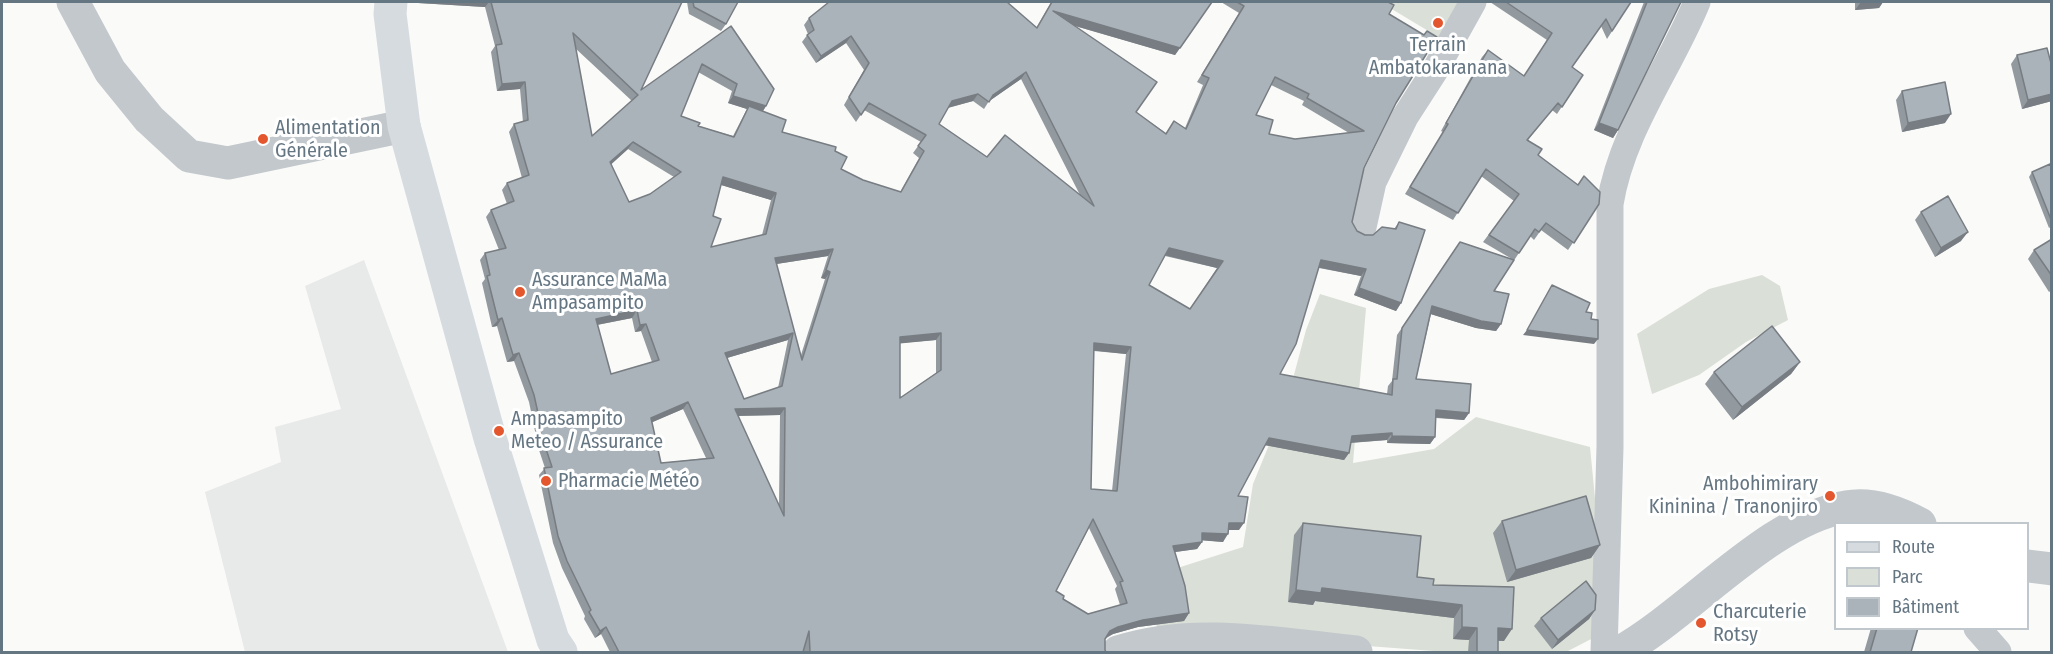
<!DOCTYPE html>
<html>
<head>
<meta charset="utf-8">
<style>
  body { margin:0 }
  #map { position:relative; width:2053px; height:654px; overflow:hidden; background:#fafaf8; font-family:"Fira Sans Condensed",sans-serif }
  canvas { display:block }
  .frame { position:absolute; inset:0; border:3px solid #657683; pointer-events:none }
  .legend { position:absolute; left:1834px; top:522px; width:195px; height:108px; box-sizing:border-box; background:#fff; border:2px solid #c1c8cd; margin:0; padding:8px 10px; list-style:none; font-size:18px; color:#657683 }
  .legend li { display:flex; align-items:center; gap:12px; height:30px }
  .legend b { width:30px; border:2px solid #c1c8cd }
</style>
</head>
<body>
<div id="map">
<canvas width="2053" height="654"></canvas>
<div class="frame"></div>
<ul class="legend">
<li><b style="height:8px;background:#d6dbdf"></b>Route</li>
<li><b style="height:16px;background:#dadfd7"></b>Parc</li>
<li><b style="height:16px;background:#aab3b9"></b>Bâtiment</li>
</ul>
</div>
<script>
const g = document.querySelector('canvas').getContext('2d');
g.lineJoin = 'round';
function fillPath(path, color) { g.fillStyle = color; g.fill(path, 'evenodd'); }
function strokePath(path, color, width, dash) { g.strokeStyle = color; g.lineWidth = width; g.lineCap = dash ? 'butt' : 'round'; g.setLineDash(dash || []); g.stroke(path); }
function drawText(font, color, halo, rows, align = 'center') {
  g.font = font + ' "Fira Sans Condensed",sans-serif'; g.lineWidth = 6; g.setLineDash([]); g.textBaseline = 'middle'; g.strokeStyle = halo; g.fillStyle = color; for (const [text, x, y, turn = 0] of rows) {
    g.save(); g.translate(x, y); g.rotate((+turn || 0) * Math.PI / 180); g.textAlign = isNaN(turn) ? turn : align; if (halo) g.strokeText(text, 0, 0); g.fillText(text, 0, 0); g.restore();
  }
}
fillPath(new Path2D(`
  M364,260l144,392h-263l-40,-160 76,-30 -6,-35 66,-18 -36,-123z`), '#e8e9e9');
fillPath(new Path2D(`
  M1380,2h93l-23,42z
  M1762,275l18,11 8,34 -42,22 -47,33 -47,19 -15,-60 72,-45z
  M1320,294l46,14 -13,155 81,-14 42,-32 114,30 13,133 -4,55 -33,17h-119l-291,-22 9,-58 78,-25 10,-63 34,-83 19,-71z`), '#dadfd7');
strokePath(new Path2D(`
  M1363,227l10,-45 32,-65 29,-45 39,-70
  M1977,628l21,24
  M1604,652l6,-205v-243c12,-74 59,-134 87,-202`), '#c3c8cc', 27);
strokePath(new Path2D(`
  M73,2l37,69 39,48 40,37 39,7 176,-37
  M2028,566l24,3
  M1118,652c76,-25 160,-8 238,0
  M1620,652c70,-39 148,-132 226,-145 25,-5 52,5 74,17`), '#c3c8cc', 33);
strokePath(new Path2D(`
  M391,2l-1,12 14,112 86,312 63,202 8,12`), '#d6dbdf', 33);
fillPath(new Path2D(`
  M418,2h264l-41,88 90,-64 35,80 -3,5 19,21 53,19 6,18 22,11 37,12 19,-34 -6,-5 8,-11 -57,-32 -8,12 -12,-17 20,-35 -18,-27 -30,20 -14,-21 6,-8 -4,-9 5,-7 227,10 15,-26h161l-37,53 -100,-29 61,86 30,21 8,-12 11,7 18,-43 -6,-3 42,-69 -18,-11h167l8,101 -32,65 -12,54 5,9 8,4h8l21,-6 5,-7 2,81 -5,8 -42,-16 7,-19 -42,-8 -39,106 107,20 1,-8 4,-5 5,-46 63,-93 52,17 -29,-17 31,-41 -33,-25 -28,44 -48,-26 38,-62 -2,-1 41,-74 6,-7 36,26 23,-36 -57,-38h141l-24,37 -6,-13 -29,41 11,8 -26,39 -5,-4 -24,30 10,15 61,49 -31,46 -27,-20 -7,10 -4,-4 -36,55 7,33 -5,7 -20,-3 -45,-14 -15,65 53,34 -5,7 -28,-2 -1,19 -5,7 -43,-1v-3l-36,3 -2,10 -5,7 -79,-15 -27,51 1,34h-11l-5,12 -21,-2v2l-5,7 -22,3 14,61 -5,8 -46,6 -25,7 -8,5v11l1,2h-302v-5l-1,5h-193l-9,-18 -6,4 -11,-19 1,-3 -23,-48 -9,-25 -14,-68 6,-7 -10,-30 1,-2 -7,-34 -15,-41 -7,1 -10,-36 -5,1 -10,-44 3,-4 -5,-19 5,-7 14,-3 -13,-33 5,-7 16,-6 -5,-14 5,-7 15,-5 -13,-46 5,-8 9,-2 -3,-33 -23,2 -6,-39 4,-6 -10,-39 -67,-4zM575,48l57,53 -40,35zM698,72l34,19 -4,12 19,6 -14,27 -35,-10 -17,-10zM1021,79l59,116 -93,-38 -48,-33 9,-16 25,-7 11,8 5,-8zM1271,85l33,16 -2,4 47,28 -54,6 -26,-5 -13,-19zM628,149l46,28 -24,17 -21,8 -18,-38zM721,185l50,15 -9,35 -51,12 2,-31zM828,256l-7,22 4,1 -24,76 -25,-91zM1165,256l52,12 -27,41 -41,-24zM632,318l3,14 6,-1 11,31 -41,12 -14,-49zM788,340l-10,48 -34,11 -17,-41zM936,340v33l-36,25v-55zM1094,351l32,3 -14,137 -21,-2zM683,409l23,49 -45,5 -9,-41zM780,415l-1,90 -41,-89zM1089,528l28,58 -2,3 5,16 -32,9 -25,-15 -7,-8z
  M687,2h51l-12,22 -5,7 -32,-17z
  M1644,2h37l-63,128 -5,8 -19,-8z
  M1855,2h28l-4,6 -24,2z
  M2017,55l35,12v34l-30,8 -11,-45z
  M1902,91l43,32 -43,9 -6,-32z
  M2052,167v59l-3,2 -20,-51 3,-5z
  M1921,212l40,29 -26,16 -20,-37z
  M2052,239v51l-3,2 -21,-33 6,-9z
  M1800,362l-9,12 -58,46 -28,-36 9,-12z
  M1502,521l98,24 -9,13 -84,24 -14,-49z
  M1303,523l130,62 81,2 -10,54h-6v11h-30l1,-12 -16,-1 1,-21 -139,-17 -2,4 -25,-3 6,-67z
  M1595,610l-6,9 -37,30 -18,-23 7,-8z
  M1871,628h47l-7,24h-47z`), '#929a9f');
fillPath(new Path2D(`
  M419,2h70l-4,5 -67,-4z
  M1861,2h22l-4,6 -24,2z
  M1053,11l127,37 -5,7 -127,-37z
  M851,36l-5,7 -30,20 5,-7z
  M1026,72l-5,7 -33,23 5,-7z
  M525,82l-5,7 -23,2 5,-7z
  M978,94l-5,7 -26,7 5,-7z
  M2052,94v7l-30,8 6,-9z
  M733,96l33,10 -5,8 -12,-8 -2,3 -19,-6z
  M1951,114l-6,9 -43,9 6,-9z
  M1599,123l19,7 -5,8 -19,-8z
  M633,142l-5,7 -23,21 5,-8z
  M723,177l53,16 -5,7 -53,-16z
  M1968,232l-7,9 -26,16 6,-9z
  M1169,248l54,13 -6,7 -53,-13z
  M833,249l-5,7 -58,9 5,-7z
  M1321,260l45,9 -5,7 -45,-9z
  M826,270l4,2 -5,7 -4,-1z
  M1359,288l42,15 -5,8 -42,-16z
  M1432,306l69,18 -5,7 -20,-3 -49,-15z
  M637,310l-5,8 -41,8 5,-7z
  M502,318l-5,8 -5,1 6,-7z
  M646,324l-5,7 -6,1 5,-7z
  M1527,330l71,9 -4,5 -71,-9z
  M793,333l-5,7 -68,20 5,-7z
  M941,333l-5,7 -41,4 5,-7z
  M1094,343l37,4 -5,7 -37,-4z
  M519,353l-5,8 -7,1 6,-7z
  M1800,362l-9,12 -58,46 9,-13z
  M688,402l-5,7 -37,16 5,-7z
  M785,408l-5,7 -50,1 5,-7z
  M1436,410l33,3 -5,7 -33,-3z
  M1392,433l-5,7 -40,3 5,-7z
  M1392,436l43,1 -5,7 -43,-1z
  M1269,438l80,15 -5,7 -80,-15z
  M1229,523h15l-5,7h-15z
  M1202,533l26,1 -5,8 -26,-2z
  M1202,542l-5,7 -29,4 5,-7z
  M1600,545l-9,13 -84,24 9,-12z
  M1322,588l140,17 -8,13 -139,-17 -2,4 -25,-3 8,-12z
  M1595,610l-6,9 -37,30 6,-9z
  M1189,613l-5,8 -46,6 -25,7 -8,4 5,-7 8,-4 25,-7z
  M606,627l-5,7 -6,4 5,-7z
  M1462,627l15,1 -8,12 -16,-1z
  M1498,628l14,1 -8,12 -14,-1z`), '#777d82');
const building = new Path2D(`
  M491,2h191l-41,88 90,-64 43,63 -8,17 -33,-10 4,-12 -35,-20 -21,52 19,7 -2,3 36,11 15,-31 37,14 -4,12 54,15 -1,4 12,6 -6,12 22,11 38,12 23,-41 -6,-5 8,-11 -57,-32 -8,12 -12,-18 20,-34 -18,-27 -30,20 -14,-21 7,-5 -5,-12 20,-16h178l30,26 15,-26h160l-32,46 -127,-37 104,71 -21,30 30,22 8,-13 12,8 23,-51 -7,-3 42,-69 -7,-4h151l6,3 -5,9 35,21 3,-4 10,6 -41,66 -32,65 -12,54 5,9 8,4h8l9,-8 14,2 3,-7 26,8 -24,73 -42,-15 7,-19 -45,-9 -25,84 -16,30 112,21 1,-16h4l5,-51 58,-86 54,18 -20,31 15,3 -8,30 -20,-3 -49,-15 -16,73 55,5 -2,29 -33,-3 -1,27 -43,-1v-3l-40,3 -3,17 -80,-15 -31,58 10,1 -4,26h-15l-1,11 -26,-1v9l-29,4 12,40 4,27 -46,7 -25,7 -8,4 -5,8v11l1,2h-296l-1,-21 -6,21h-184l-13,-25 -6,4 -11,-19 2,-2 -24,-49 -9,-25 -14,-68 8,-1 -12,-36h2l-8,-36 -15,-42 -6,2 -11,-37 -4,2 -11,-44 3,-1 -5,-22 21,-5 -15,-38 23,-9 -7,-18 22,-8 -15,-51 14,-4 -3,-38 -23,2 -6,-39 6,-1zM573,33l65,62 -46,41zM1026,72l68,134 -89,-71 -18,22 -48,-33 13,-23 26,-7 11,8 4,-7zM1275,77l34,17 -2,4 57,33 -69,8 -26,-5 4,-14 -17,-5zM633,142l48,30 -31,22 -21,8 -19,-40zM723,177l53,16 -10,41 -55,13 10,-28 -8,-3zM1169,248l54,13 -33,48 -41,-24zM833,249l-7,21 4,2 -28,88 -27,-102zM637,310l3,15 6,-1 13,36 -48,14 -15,-55zM793,333l-11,53 -38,13 -19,-46zM941,333v37l-41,28v-61zM1094,343l37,4 -14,144 -26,-2zM688,402l26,56 -53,5 -10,-45zM785,408l-1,108 -49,-107zM1093,519l30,62 -3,1 7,21 -39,11 -25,-15 1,-3 -8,-5z
  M693,2h45l-12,22 -32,-17z
  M1506,2h125l-19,29 -6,-12 -34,48 11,8 -21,32 -4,-4 -31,37 15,9 -4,6 40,30 6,-9 16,16 -1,12 -25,39 -28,-20 -7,9 -4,-3 -16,24 -30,-18 30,-41 -33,-25 -28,44 -48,-26 38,-63 -2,-1 42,-73 36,26 28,-43z
  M1647,2h34l-63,128 -19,-7z
  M2047,48l5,19v27l-24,6 -11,-45z
  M1945,82l6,32 -43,9 -6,-32z
  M2050,164l2,3v55l-20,-50z
  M1948,196l20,36 -27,16 -20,-36z
  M2052,239v37l-18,-26z
  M1552,285l38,18 -4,9 6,1 -1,6 7,1v19l-71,-9z
  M1772,326l28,36 -58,45 -28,-35z
  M1586,496l14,49 -84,25 -14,-49z
  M1303,523l118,13 -4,41 17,2 -1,6 81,2 -2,42 -14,-1v24h-21v-24l-15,-1v-22l-140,-17 -1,5 -25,-3z
  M1586,581l10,14 -1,15 -37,30 -17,-22z
  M1877,628h41l-7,24h-41z`);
fillPath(building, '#aab3b9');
strokePath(building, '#777d82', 1.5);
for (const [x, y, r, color] of [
  [1438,23,6,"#e4572e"],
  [263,139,6,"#e4572e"],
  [520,292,6,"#e4572e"],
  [499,431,6,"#e4572e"],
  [546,481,6,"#e4572e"],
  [1830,496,6,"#e4572e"],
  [1701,623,6,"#e4572e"]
]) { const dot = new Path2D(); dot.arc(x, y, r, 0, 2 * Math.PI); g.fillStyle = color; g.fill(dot); strokePath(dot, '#fff', 2); }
drawText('20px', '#657683', '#fff', [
  ["Terrain",1438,45,"center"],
  ["Ambatokaranana",1438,68,"center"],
  ["Alimentation",275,128],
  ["Générale",275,151],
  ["Assurance MaMa",532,280],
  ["Ampasampito",532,303],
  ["Ampasampito",511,419],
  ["Meteo / Assurance",511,442],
  ["Pharmacie Météo",558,481],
  ["Ambohimirary",1818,484,"right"],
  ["Kininina / Tranonjiro",1818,507,"right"],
  ["Charcuterie",1713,612],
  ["Rotsy",1713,635]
], 'left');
</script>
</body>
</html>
